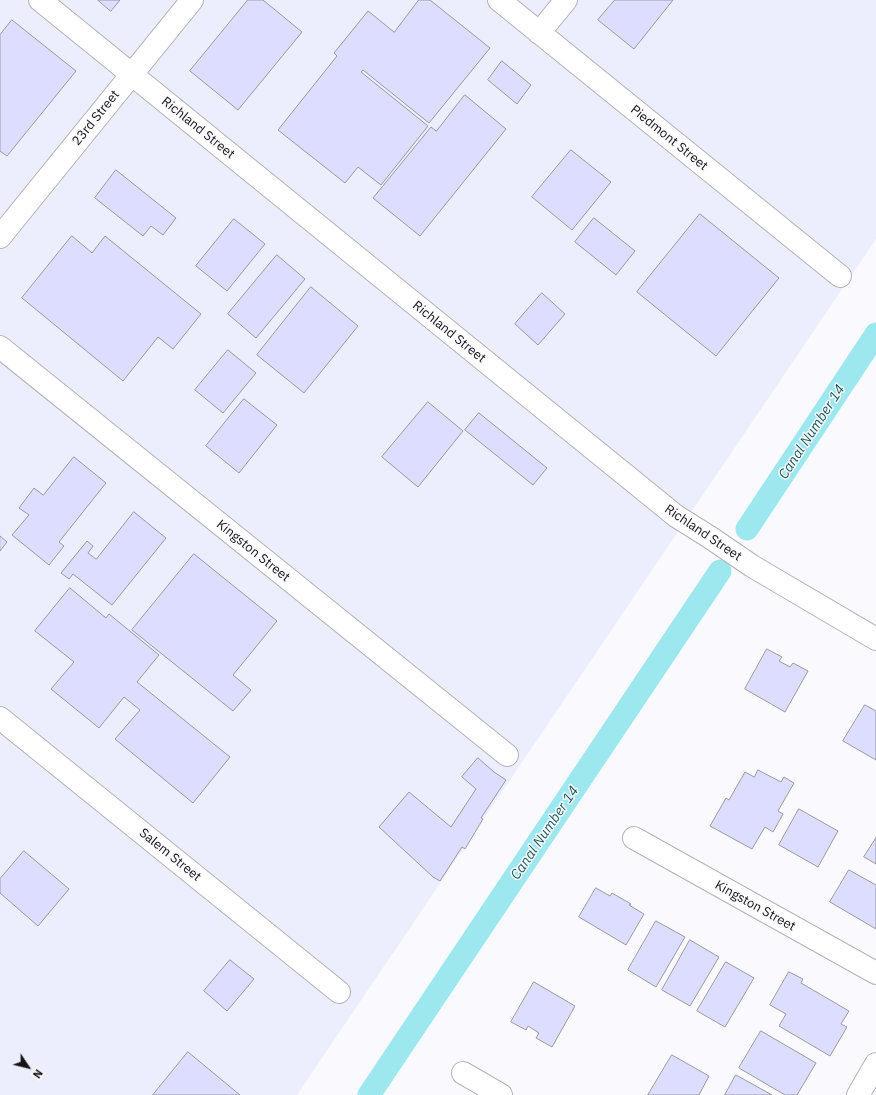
<!DOCTYPE html>
<html>
<head>
<meta charset="utf-8">
<style>
  body { margin:0 }
  #map { position:relative; width:876px; height:1095px; overflow:hidden; background:#fafafe; font-family:"IBM Plex Sans",sans-serif }
  canvas { display:block }
  .north { position:absolute; left:8px; top:1047px; width:40px; height:40px; -webkit-text-stroke:3px #fafafe; paint-order:stroke; rotate:125deg; font-size:11px; font-weight:700; line-height:16px; text-align:center; color:#151517 }
  .north::after { content:''; display:block; margin:auto; width:14px; height:18px; background:#151517; clip-path:polygon(50% 0,100% 100%,50% 72%,0 100%) }
</style>
</head>
<body>
<div id="map">
<canvas width="876" height="1095"></canvas>
<div class="north">N</div>
</div>
<script>
const g = document.querySelector('canvas').getContext('2d');
g.lineJoin = 'round';
function fillPath(path, color) { g.fillStyle = color; g.fill(path, 'evenodd'); }
function strokePath(path, color, width, dash) { g.strokeStyle = color; g.lineWidth = width; g.lineCap = dash ? 'butt' : 'round'; g.setLineDash(dash || []); g.stroke(path); }
function drawText(font, color, halo, rows, align = 'center') {
  g.font = font + ' "IBM Plex Sans",sans-serif'; g.lineWidth = 3; g.setLineDash([]); g.textBaseline = 'middle'; g.strokeStyle = halo; g.fillStyle = color; for (const [text, x, y, turn = 0] of rows) {
    g.save(); g.translate(x, y); g.rotate((+turn || 0) * Math.PI / 180); g.textAlign = isNaN(turn) ? turn : align; if (halo) g.strokeText(text, 0, 0); g.fillText(text, 0, 0); g.restore();
  }
}
fillPath(new Path2D(`
  M0,0h876v239l-579,856h-297z`), '#edeefd');
strokePath(new Path2D(`
  M747,529l129,-195
  M369,1095l351,-524`), '#9de8ef', 23);
const building = new Path2D(`
  M98,0h22l-9,11z
  M248,0h15l39,32 -64,78 -48,-39z
  M419,0h11l60,48 -61,75 -66,-53 -2,2 67,54 -47,59 -23,-18 -13,16 -67,-53 59,-74 -3,-3 34,-42 26,21z
  M615,0h58l-39,49 -36,-29z
  M12,20l64,51 -69,85 -7,-5v-116z
  M502,61l29,24 -14,19 -29,-24z
  M465,95l41,34 -86,107 -47,-38 58,-71 5,4z
  M571,150l40,32 -39,48 -40,-33z
  M116,170l60,48 -13,17 -12,-9 -8,10 -48,-38z
  M700,214l79,64 -63,78 -79,-64z
  M594,218l41,33 -19,24 -41,-33z
  M234,219l31,25 -38,47 -31,-25z
  M72,236l20,17 13,-17 96,78 -28,35 -15,-12 -35,44 -101,-83z
  M277,255l28,24 -49,59 -28,-24z
  M311,287l47,39 -54,67 -47,-38z
  M542,293l23,21 -27,31 -23,-21z
  M228,350l28,23 -33,40 -28,-23z
  M244,399l33,26 -38,48 -33,-27z
  M428,402l35,29 -45,56 -36,-30z
  M479,413l68,55 -14,17 -68,-55z
  M74,457l32,26 -47,59 5,4 -15,19 -37,-30 17,-20 -10,-7 15,-20 9,7z
  M134,512l32,26 -54,67 -39,-31 -4,5 -8,-6 26,-32 6,5 -5,7 8,6z
  M0,536l7,6 -7,9z
  M194,554l83,67 -44,54 18,15 -18,21 -101,-81z
  M70,588l36,30 3,-4 50,41 -22,27 93,75 -37,46 -78,-64 25,-29 -16,-13 -25,31 -48,-39 23,-27 -39,-31z
  M767,649l15,8 -3,4 11,6 3,-4 15,8 -23,41 -40,-23z
  M865,705l11,6v49l-33,-19z
  M478,758l16,14 12,8 -25,38 2,1 -18,30 -3,-2 -22,34 -7,-4 -54,-50 30,-35 42,35 25,-38 -14,-12z
  M758,770l23,12 3,-5 10,6 -16,28 5,3 -10,18 -8,-5 -13,22 -42,-23 16,-28 3,2 16,-28 9,5z
  M799,809l39,22 -20,36 -39,-22z
  M876,838v26l-12,-7z
  M24,851l45,38 -31,37 -38,-33v-14z
  M849,870l27,15v44l-46,-27z
  M596,888l14,8 2,-3 19,11 -2,1 15,9 -18,31 -47,-28z
  M656,921l29,16 -29,50 -28,-17z
  M690,940l29,17 -29,49 -28,-16z
  M230,960l24,19 -27,32 -23,-20z
  M726,962l28,16 -29,49 -28,-16z
  M789,972l14,7 -2,4 48,28 -8,13 6,3 -17,29 -51,-30 7,-12 -16,-9z
  M534,982l41,24 -23,41 -16,-9 3,-5 -11,-7 -2,4 -15,-8z
  M761,1031l55,32 -19,32h-12l-46,-27z
  M188,1052l52,43h-87z
  M672,1055l37,21 -10,19h-51z
  M736,1075l36,20h-47z`);
fillPath(building, '#dddeff');
strokePath(building, '#999aa0', 1);
const street = new Path2D(`
  M40,0l636,516 35,22 41,28 124,73
  M499,0l341,276
  M539,33l27,-33
  M0,237l192,-237
  M0,347l507,408
  M0,718l339,274
  M634,838l242,135
  M463,1073l38,22
  M858,1095l18,-31`);
strokePath(street, '#b2b2b9', 24);
strokePath(street, '#fff', 22);
drawText('13px', '#151517', '#fafafe', [
  ["23rd Street",96,118,-51],
  ["Richland Street",198,128,39],
  ["Piedmont Street",669,138,39],
  ["Richland Street",449,332,39],
  ["Richland Street",703,533,34],
  ["Kingston Street",253,551,39],
  ["Salem Street",170,855,39],
  ["Kingston Street",755,906,29]
]);
drawText('italic 14px', '#18585d', '#fafafe', [
  ["Canal Number 14",812,432,-57],
  ["Canal Number 14",545,833,-56]
]);
</script>
</body>
</html>
